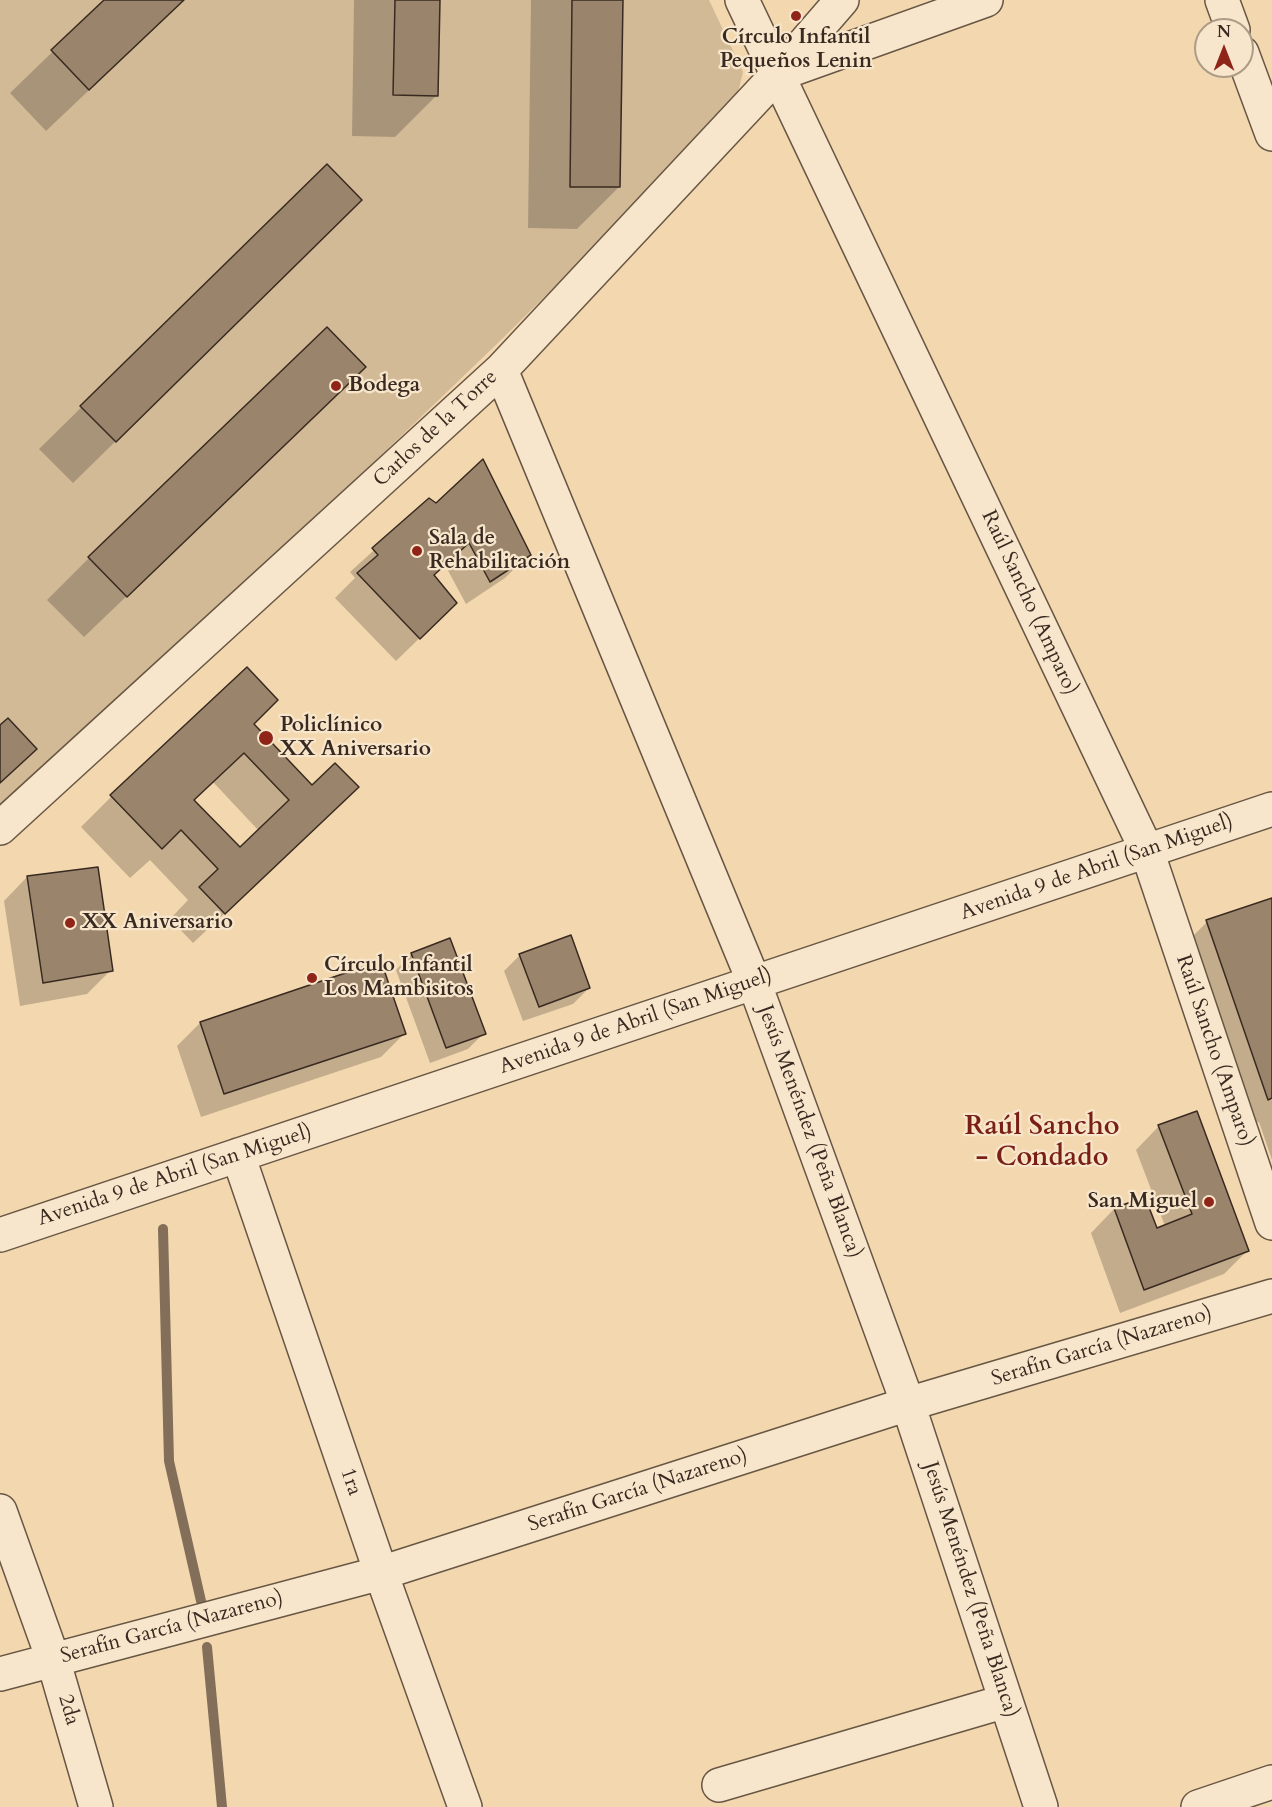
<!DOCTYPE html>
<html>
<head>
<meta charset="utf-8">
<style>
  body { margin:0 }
  #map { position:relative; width:1272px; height:1807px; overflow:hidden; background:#f3d8af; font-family:Cardo,serif }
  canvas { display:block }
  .north { position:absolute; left:1194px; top:18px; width:60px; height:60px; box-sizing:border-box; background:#f7e6cb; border:2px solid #ab9b87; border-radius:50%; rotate:0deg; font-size:16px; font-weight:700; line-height:24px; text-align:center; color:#392a21 }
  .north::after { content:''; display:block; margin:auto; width:21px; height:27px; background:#8f2418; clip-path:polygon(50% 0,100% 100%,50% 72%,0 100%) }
</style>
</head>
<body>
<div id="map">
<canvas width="1272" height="1807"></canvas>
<div class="north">N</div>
</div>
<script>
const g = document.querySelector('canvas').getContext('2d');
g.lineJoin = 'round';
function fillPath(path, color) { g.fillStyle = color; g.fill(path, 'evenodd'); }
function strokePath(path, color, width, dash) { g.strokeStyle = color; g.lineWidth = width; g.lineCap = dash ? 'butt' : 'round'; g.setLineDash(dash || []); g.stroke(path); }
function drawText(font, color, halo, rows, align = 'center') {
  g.font = font + ' Cardo,serif'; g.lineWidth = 4.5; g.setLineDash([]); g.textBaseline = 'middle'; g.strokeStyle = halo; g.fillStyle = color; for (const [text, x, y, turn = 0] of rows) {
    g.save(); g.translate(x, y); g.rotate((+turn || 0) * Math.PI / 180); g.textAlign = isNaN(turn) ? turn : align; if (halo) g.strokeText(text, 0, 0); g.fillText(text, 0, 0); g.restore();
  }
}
fillPath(new Path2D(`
  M0,0h709l34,72 -9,37 -234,232 -339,326 -161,144z`), '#d3ba97');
fillPath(new Path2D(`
  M106,0h78l-138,131 -36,-38z
  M354,0h85l-2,95 -42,42 -43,-1z
  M531,0h91l-3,187 -42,42 -49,-1z
  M327,166l-8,76 -246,241 -34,-34z
  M322,409l-238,228 -37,-37 42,-42z
  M429,500l100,54 -24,24 -39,26 -21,-39 -12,11 -1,50 -36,35 -61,-63 20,-20 -5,-6z
  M252,724l74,94 -133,125 -23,-24 18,-19 -38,-40 -20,18 -49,-51 31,-31zM213,782l46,49 -19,18 -47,-48z
  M27,877l84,93 -24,24 -67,12 -16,-105z
  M1272,900v260l-13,-38 -21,7 -61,-177 30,-30z
  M449,940l35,93 -16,16 -38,14 -34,-93 15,-16z
  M520,955l69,33 -16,16 -50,17 -19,-50z
  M200,1023l205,10 -24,24 -180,60 -24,-71z
  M1159,1126l88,125 -23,23 -104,39 -29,-80 23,-24 30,-10 12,31 9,-4 -29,-76z`), '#0003');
strokePath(new Path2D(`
  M163,1229l6,232 32,140
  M207,1647l15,160`), '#836f59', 10);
const building = new Path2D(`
  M104,0h80l-95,90 -38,-40z
  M395,0h45l-2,96 -45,-1z
  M572,0h51l-3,187h-50z
  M327,164l35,36 -246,242 -36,-36z
  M327,327l39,40 -239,230 -39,-40z
  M483,459l48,96 -41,27 -21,-39 -35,32 23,28 -37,36 -63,-66 21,-18 -6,-7 57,-50 7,5z
  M247,667l31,33 -24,24 58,61 23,-22 24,24 -134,127 -26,-27 19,-18 -37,-39 -19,19 -52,-54zM244,753l45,47 -49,47 -46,-47z
  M8,718l29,31 -37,34v-58z
  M98,867l15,104 -70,12 -16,-107z
  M1272,898v200l-4,2 -62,-180z
  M571,935l19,53 -51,19 -20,-53z
  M450,938l36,96 -40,14 -35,-95z
  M381,961l25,73 -182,60 -24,-72z
  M1197,1111l52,140 -105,39 -30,-82 31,-11 12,31 35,-14 -34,-89z`);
fillPath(building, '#9a846b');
strokePath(building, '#392a21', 1.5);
const minor = new Path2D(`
  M742,0l405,851 125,372
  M1222,0l11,30
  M1242,53l30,81
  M779,74l207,-74
  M501,370l253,612 154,422 133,403
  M0,828l501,-458 276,-295 65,-75
  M238,1155l143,418 84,234
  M0,1235l1272,-426
  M0,1511l53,148 43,148
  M0,1674l381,-101 527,-169 364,-108
  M719,1785l287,-84
  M1198,1807l74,-25`);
strokePath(minor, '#685644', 36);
strokePath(minor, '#f7e6cb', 33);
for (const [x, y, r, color] of [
  [796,16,6,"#8f2418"],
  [336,386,6,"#8f2418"],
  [417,551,6,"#8f2418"],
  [266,738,8,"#8f2418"],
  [70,923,6,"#8f2418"],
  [312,978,6,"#8f2418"],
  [1209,1202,6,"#8f2418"]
]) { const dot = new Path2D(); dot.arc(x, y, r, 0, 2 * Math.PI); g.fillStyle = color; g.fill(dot); strokePath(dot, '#f7e6cb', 2); }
drawText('bold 21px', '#392a21', '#f7e6cb', [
  ["Círculo Infantil",796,38,"center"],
  ["Pequeños Lenin",796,62,"center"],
  ["Bodega",348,386],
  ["Sala de",429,539],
  ["Rehabilitación",429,563],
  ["Policlínico",280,726],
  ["XX Aniversario",280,750],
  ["XX Aniversario",82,923],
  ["Círculo Infantil",324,966],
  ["Los Mambisitos",324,990],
  ["San Miguel",1197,1202,"right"]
], 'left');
drawText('21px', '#392a21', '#f7e6cb', [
  ["Carlos de la Torre",436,429,-43],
  ["Raúl Sancho (Amparo)",1029,603,65],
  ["Avenida 9 de Abril (San Miguel)",1097,868,-19],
  ["Avenida 9 de Abril (San Miguel)",636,1022,-19],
  ["Raúl Sancho (Amparo)",1214,1051,71],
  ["Jesús Menéndez (Peña Blanca)",809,1132,70],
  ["Avenida 9 de Abril (San Miguel)",175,1176,-18],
  ["Serafín García (Nazareno)",1102,1347,-17],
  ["1ra",350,1482,71],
  ["Serafín García (Nazareno)",638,1491,-18],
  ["Jesús Menéndez (Peña Blanca)",970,1590,72],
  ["Serafín García (Nazareno)",172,1628,-15],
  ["2da",68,1710,74]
]);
drawText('bold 27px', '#7a1f14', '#f7e6cb', [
  ["Raúl Sancho",1042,1128],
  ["- Condado",1042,1159]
]);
</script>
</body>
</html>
